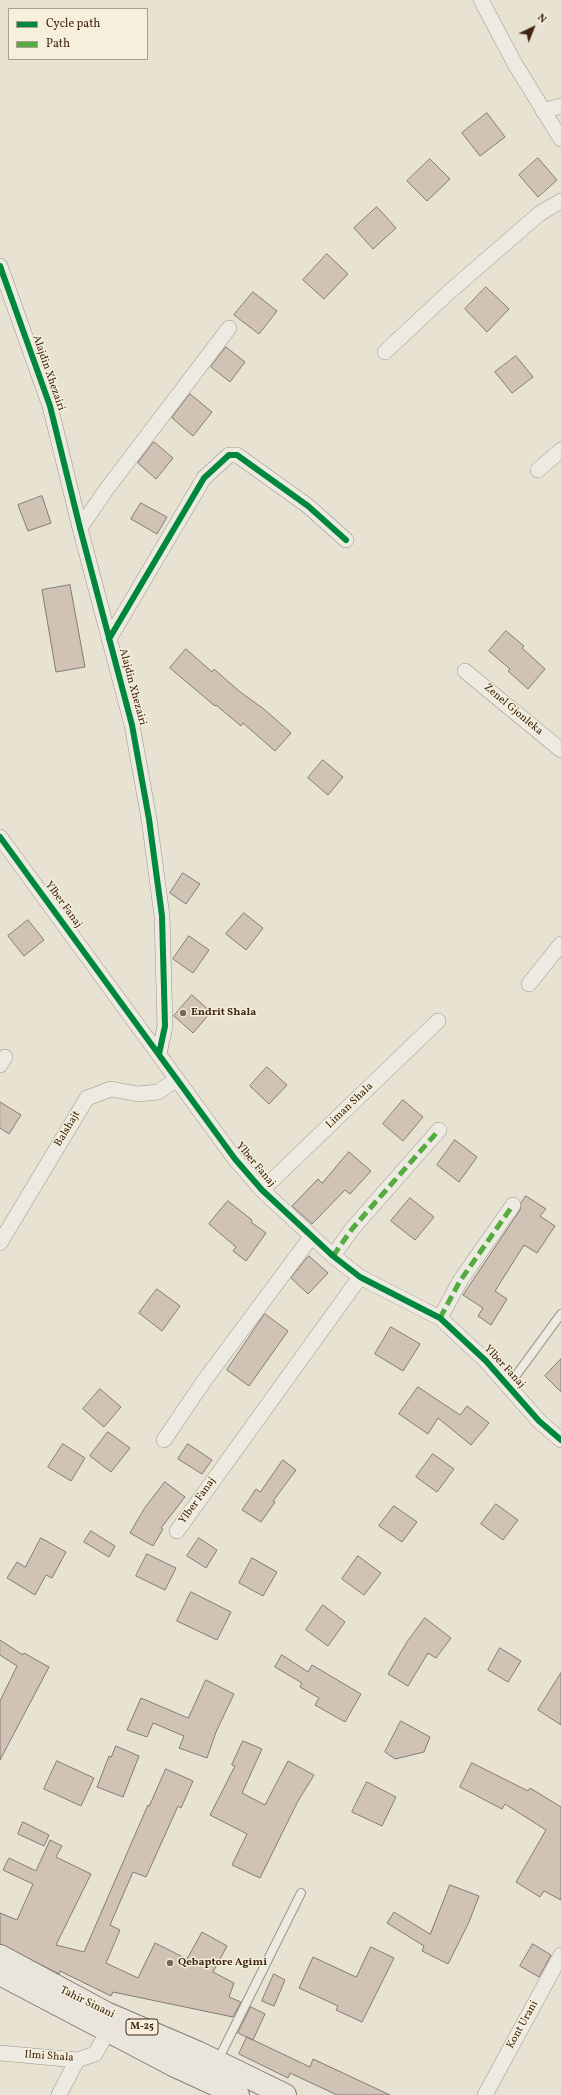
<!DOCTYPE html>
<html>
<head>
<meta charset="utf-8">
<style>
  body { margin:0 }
  #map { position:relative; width:561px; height:2095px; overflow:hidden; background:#e7e2d2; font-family:Vollkorn,serif }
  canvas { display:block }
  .legend { position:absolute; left:8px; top:8px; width:140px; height:52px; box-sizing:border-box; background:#f5efdc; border:1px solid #ad9f8b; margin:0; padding:5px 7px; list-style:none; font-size:12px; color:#402712 }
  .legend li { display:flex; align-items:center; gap:8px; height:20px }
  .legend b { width:20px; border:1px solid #ad9f8b }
  .north { position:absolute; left:513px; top:8px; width:40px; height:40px; -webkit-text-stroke:3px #f5efdc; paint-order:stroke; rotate:43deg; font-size:11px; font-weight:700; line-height:16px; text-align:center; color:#402712 }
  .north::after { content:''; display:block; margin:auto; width:14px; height:18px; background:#402712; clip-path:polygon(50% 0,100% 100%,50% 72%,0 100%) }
</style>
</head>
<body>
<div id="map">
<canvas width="561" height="2095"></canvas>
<ul class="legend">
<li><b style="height:5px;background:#00873e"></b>Cycle path</li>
<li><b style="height:5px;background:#56aa42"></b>Path</li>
</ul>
<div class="north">N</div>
</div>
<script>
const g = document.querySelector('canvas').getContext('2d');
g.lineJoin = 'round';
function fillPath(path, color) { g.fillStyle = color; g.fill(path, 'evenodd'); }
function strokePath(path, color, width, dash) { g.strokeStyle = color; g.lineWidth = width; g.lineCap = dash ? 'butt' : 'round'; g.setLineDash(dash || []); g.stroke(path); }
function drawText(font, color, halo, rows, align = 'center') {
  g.font = font + ' Vollkorn,serif'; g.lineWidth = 3; g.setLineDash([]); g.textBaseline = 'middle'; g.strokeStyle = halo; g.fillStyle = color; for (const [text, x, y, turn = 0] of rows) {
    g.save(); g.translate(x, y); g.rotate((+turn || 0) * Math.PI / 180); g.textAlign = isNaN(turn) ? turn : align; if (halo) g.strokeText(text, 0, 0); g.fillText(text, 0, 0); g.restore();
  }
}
const building = new Path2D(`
  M487,113l18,24 -25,19 -18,-23z
  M538,158l19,22 -19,17 -19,-22z
  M430,159l20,20 -23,22 -20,-20z
  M377,207l19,21 -23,21 -19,-21z
  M327,254l21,20 -24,25 -21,-19z
  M486,287l23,22 -22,23 -22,-23z
  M253,292l24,19 -18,23 -25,-19z
  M226,347l19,15 -15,20 -19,-15z
  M516,356l17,21 -21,16 -17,-21z
  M190,394l22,18 -19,24 -21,-18z
  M154,442l19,16 -17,21 -18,-16z
  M42,496l9,27 -23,8 -10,-26z
  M141,503l26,14 -10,17 -26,-15z
  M70,585l15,82 -29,5 -14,-82z
  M506,631l18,15 -2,2 23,21 -17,20 -20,-18 2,-2 -21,-18z
  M186,649l26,23 2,-3 25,22 26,19 26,23 -16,18 -32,-28 -2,3 -25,-21 -1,1 -45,-38z
  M323,760l20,17 -15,18 -20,-17z
  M183,873l17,11 -14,20 -16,-11z
  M244,913l19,15 -17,22 -20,-16z
  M28,920l16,20 -20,16 -16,-20z
  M189,936l20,14 -16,23 -20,-14z
  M192,995l19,17 -18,21 -19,-17z
  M267,1067l20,18 -18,19 -19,-18z
  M403,1100l20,17 -20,24 -20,-17z
  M0,1102l21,13 -12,19 -9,-6z
  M455,1140l22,17 -18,25 -22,-17z
  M349,1152l22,19 -21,23 -5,-4 -33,34 -20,-18 26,-27 4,4z
  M526,1196l20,13 -6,7 15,10 -18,27 -13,-8 -29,46 12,8 -16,26 -13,-9 5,-8 -20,-13 57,-85 1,-7z
  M410,1198l24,19 -19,23 -24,-19z
  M228,1201l24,19 -1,2 15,11 -20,28 -13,-10 3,-4 -27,-23z
  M309,1256l19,17 -20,21 -17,-16z
  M157,1289l23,17 -18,25 -23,-18z
  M265,1314l23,17 -39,55 -22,-16z
  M391,1327l29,17 -17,27 -28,-17z
  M561,1359v33l-16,-16z
  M418,1387l42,28 7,-9 22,17 -18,22 -33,-27 -10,16 -29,-20z
  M100,1389l21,18 -17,20 -21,-18z
  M108,1432l22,16 -19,24 -21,-16z
  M63,1444l22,14 -14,23 -23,-14z
  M188,1444l24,16 -10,14 -24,-15z
  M433,1454l21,15 -17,23 -21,-15z
  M283,1460l13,10 -23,31 2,1 -14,20 -19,-12 14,-21 4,3z
  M165,1482l20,15 -24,31 2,1 -10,17 -23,-13 14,-24z
  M496,1504l22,16 -15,20 -22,-16z
  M394,1506l23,16 -15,20 -23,-16z
  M91,1531l24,15 -6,11 -25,-15z
  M41,1538l25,14 -14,26 -6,-3 -11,20 -28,-17 10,-16 8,5z
  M199,1538l18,12 -11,18 -19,-12z
  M147,1554l29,14 -11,22 -29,-14z
  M358,1556l23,17 -17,22 -22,-16z
  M252,1558l25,14 -14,24 -24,-13z
  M191,1592l40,20 -14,28 -40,-19z
  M323,1605l22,17 -17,24 -22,-16z
  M425,1618l26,20 -15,20 -8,-5 -20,33 -20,-12 19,-32z
  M0,1640l23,15 1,-2 25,14 -49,93v-59l17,-35 -17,-11z
  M500,1648l21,13 -13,21 -20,-12z
  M282,1655l26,17 4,-7 49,29 -16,28 -30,-17 4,-7 -19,-11 2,-4 -27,-16z
  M561,1673v52l-23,-15z
  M206,1680l28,14 -18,38 -9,26 -28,-10 5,-12 -31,-13 -6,14 -20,-7 14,-32 47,20z
  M401,1721l29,16 -6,15 -29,7 -10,-7z
  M243,1741l19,8 -20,44 23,12 23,-44 26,14 -16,26 -38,77 -28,-13 15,-31 -37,-19 25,-49 -3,-1z
  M116,1746l23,10 -16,41 -26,-10 12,-31 2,1z
  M57,1761l37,17 -13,28 -37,-17z
  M472,1763l56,28 2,-3 31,19v93l-17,-9 -4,6 -24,-15 30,-52 -41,-26 -3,5 -42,-22z
  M166,1769l27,12 -12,27 -3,-2 -32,71 -13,-5 -23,53 10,5 -14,33 32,15 17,-35 32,16 15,-27 25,14 -14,26 21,11 -5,14 12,5 -8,15 -120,-25 -2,4 -51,-25 -1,3 -59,-30v-31l17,7 16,-36 -30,-14 6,-12 27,13 14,-31 12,6 -6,11 35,17 -35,71 28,7 64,-147 1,1z
  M367,1782l29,15 -14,29 -30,-14z
  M23,1822l26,13 -5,11 -26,-12z
  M450,1885l29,11 -10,26 -21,42 -26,-13 2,-5 -37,-23 7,-11 36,22z
  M533,1944l18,11 -12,22 -19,-11z
  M371,1947l23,11 -32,64 -26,-12 2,-4 -39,-18 14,-31 43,20z
  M274,1974l11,6 -11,26 -12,-5z
  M251,2007l14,7 -12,26 -15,-7z
  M247,2037l63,30 3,-8 77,36h-53l-47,-22 -2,5 -49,-24z`);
fillPath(building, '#d0c3b5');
strokePath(building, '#837c71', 1);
const lane = new Path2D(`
  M509,1385l52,-71
  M217,2062l84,-169`);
const street = new Path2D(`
  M481,0l34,64 46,75
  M543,111l18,-5
  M0,266l50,140 30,122 52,197 17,94 13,97 3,110 -6,28
  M385,352l63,-59 91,-79 22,-13
  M538,470l23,-20
  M80,528l26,-38 123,-162
  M109,639l95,-161 25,-23h8l71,51 38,34
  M465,671l96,79
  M0,837l235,322 27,31 71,66 27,21 80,41 46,43 53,60 22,19
  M529,984l32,-40
  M0,1065l5,-8
  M262,1190l176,-169
  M0,1243l87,-145 24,-9 27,5 20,-2 19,-13
  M333,1256l19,-27 87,-99
  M440,1318l20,-37 53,-76
  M164,1440l40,-59 107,-144
  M177,1531l183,-254
  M0,2053l77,7 18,-6 13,-23
  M59,2095l18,-35
  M485,2095l76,-140`);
const primary = new Path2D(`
  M0,1956l106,57 91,39 88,43
  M0,1974l173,91 65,30`);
strokePath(lane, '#9c9589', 10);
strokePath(street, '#9c9589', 16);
strokePath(primary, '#837c71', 24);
strokePath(lane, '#eceae1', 8);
strokePath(street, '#eceae1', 15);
strokePath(primary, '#e9e5dc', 22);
strokePath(new Path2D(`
  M333,1256l19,-27 87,-99
  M440,1318l20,-37 53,-76`), '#56aa42', 5, [10, 5]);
strokePath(new Path2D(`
  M0,266l50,140 30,122 52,197 17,94 13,97 3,110 -6,28
  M109,639l95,-161 25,-23h8l71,51 38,34
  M0,837l235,322 27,31 71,66 27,21 80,41 46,43 53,60 22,19`), '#00873e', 6);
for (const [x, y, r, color] of [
  [183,1013,4,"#7a6855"],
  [170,1963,4,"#7a6855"]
]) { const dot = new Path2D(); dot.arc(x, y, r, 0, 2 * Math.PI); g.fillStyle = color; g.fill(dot); strokePath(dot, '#f5efdc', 1.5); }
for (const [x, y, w] of [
  [142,2027,32]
]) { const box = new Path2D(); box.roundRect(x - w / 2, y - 8, w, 16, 3); g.fillStyle = '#f5efdc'; g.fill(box); strokePath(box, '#402712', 1); }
drawText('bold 10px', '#402712', null, [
  ["M-25",142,2027]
]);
drawText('11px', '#402712', '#f5efdc', [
  ["Alajdin Xhezairi",48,373,71],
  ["Alajdin Xhezairi",132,687,75],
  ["Zenel Gjonleka",513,710,40],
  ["Ylber Fanaj",63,905,54],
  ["Liman Shala",350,1106,-44],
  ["Balshajt",68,1129,-59],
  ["Ylber Fanaj",255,1165,50],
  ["Ylber Fanaj",504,1367,47],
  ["Ylber Fanaj",198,1501,-54],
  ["Tahir Sinani",87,2003,26],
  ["Kont Urani",523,2025,-61],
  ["Ilmi Shala",49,2057,4]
]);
drawText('bold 11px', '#402712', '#f5efdc', [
  ["Endrit Shala",191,1013],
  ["Qebaptore Agimi",178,1963]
], 'left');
</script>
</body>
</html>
